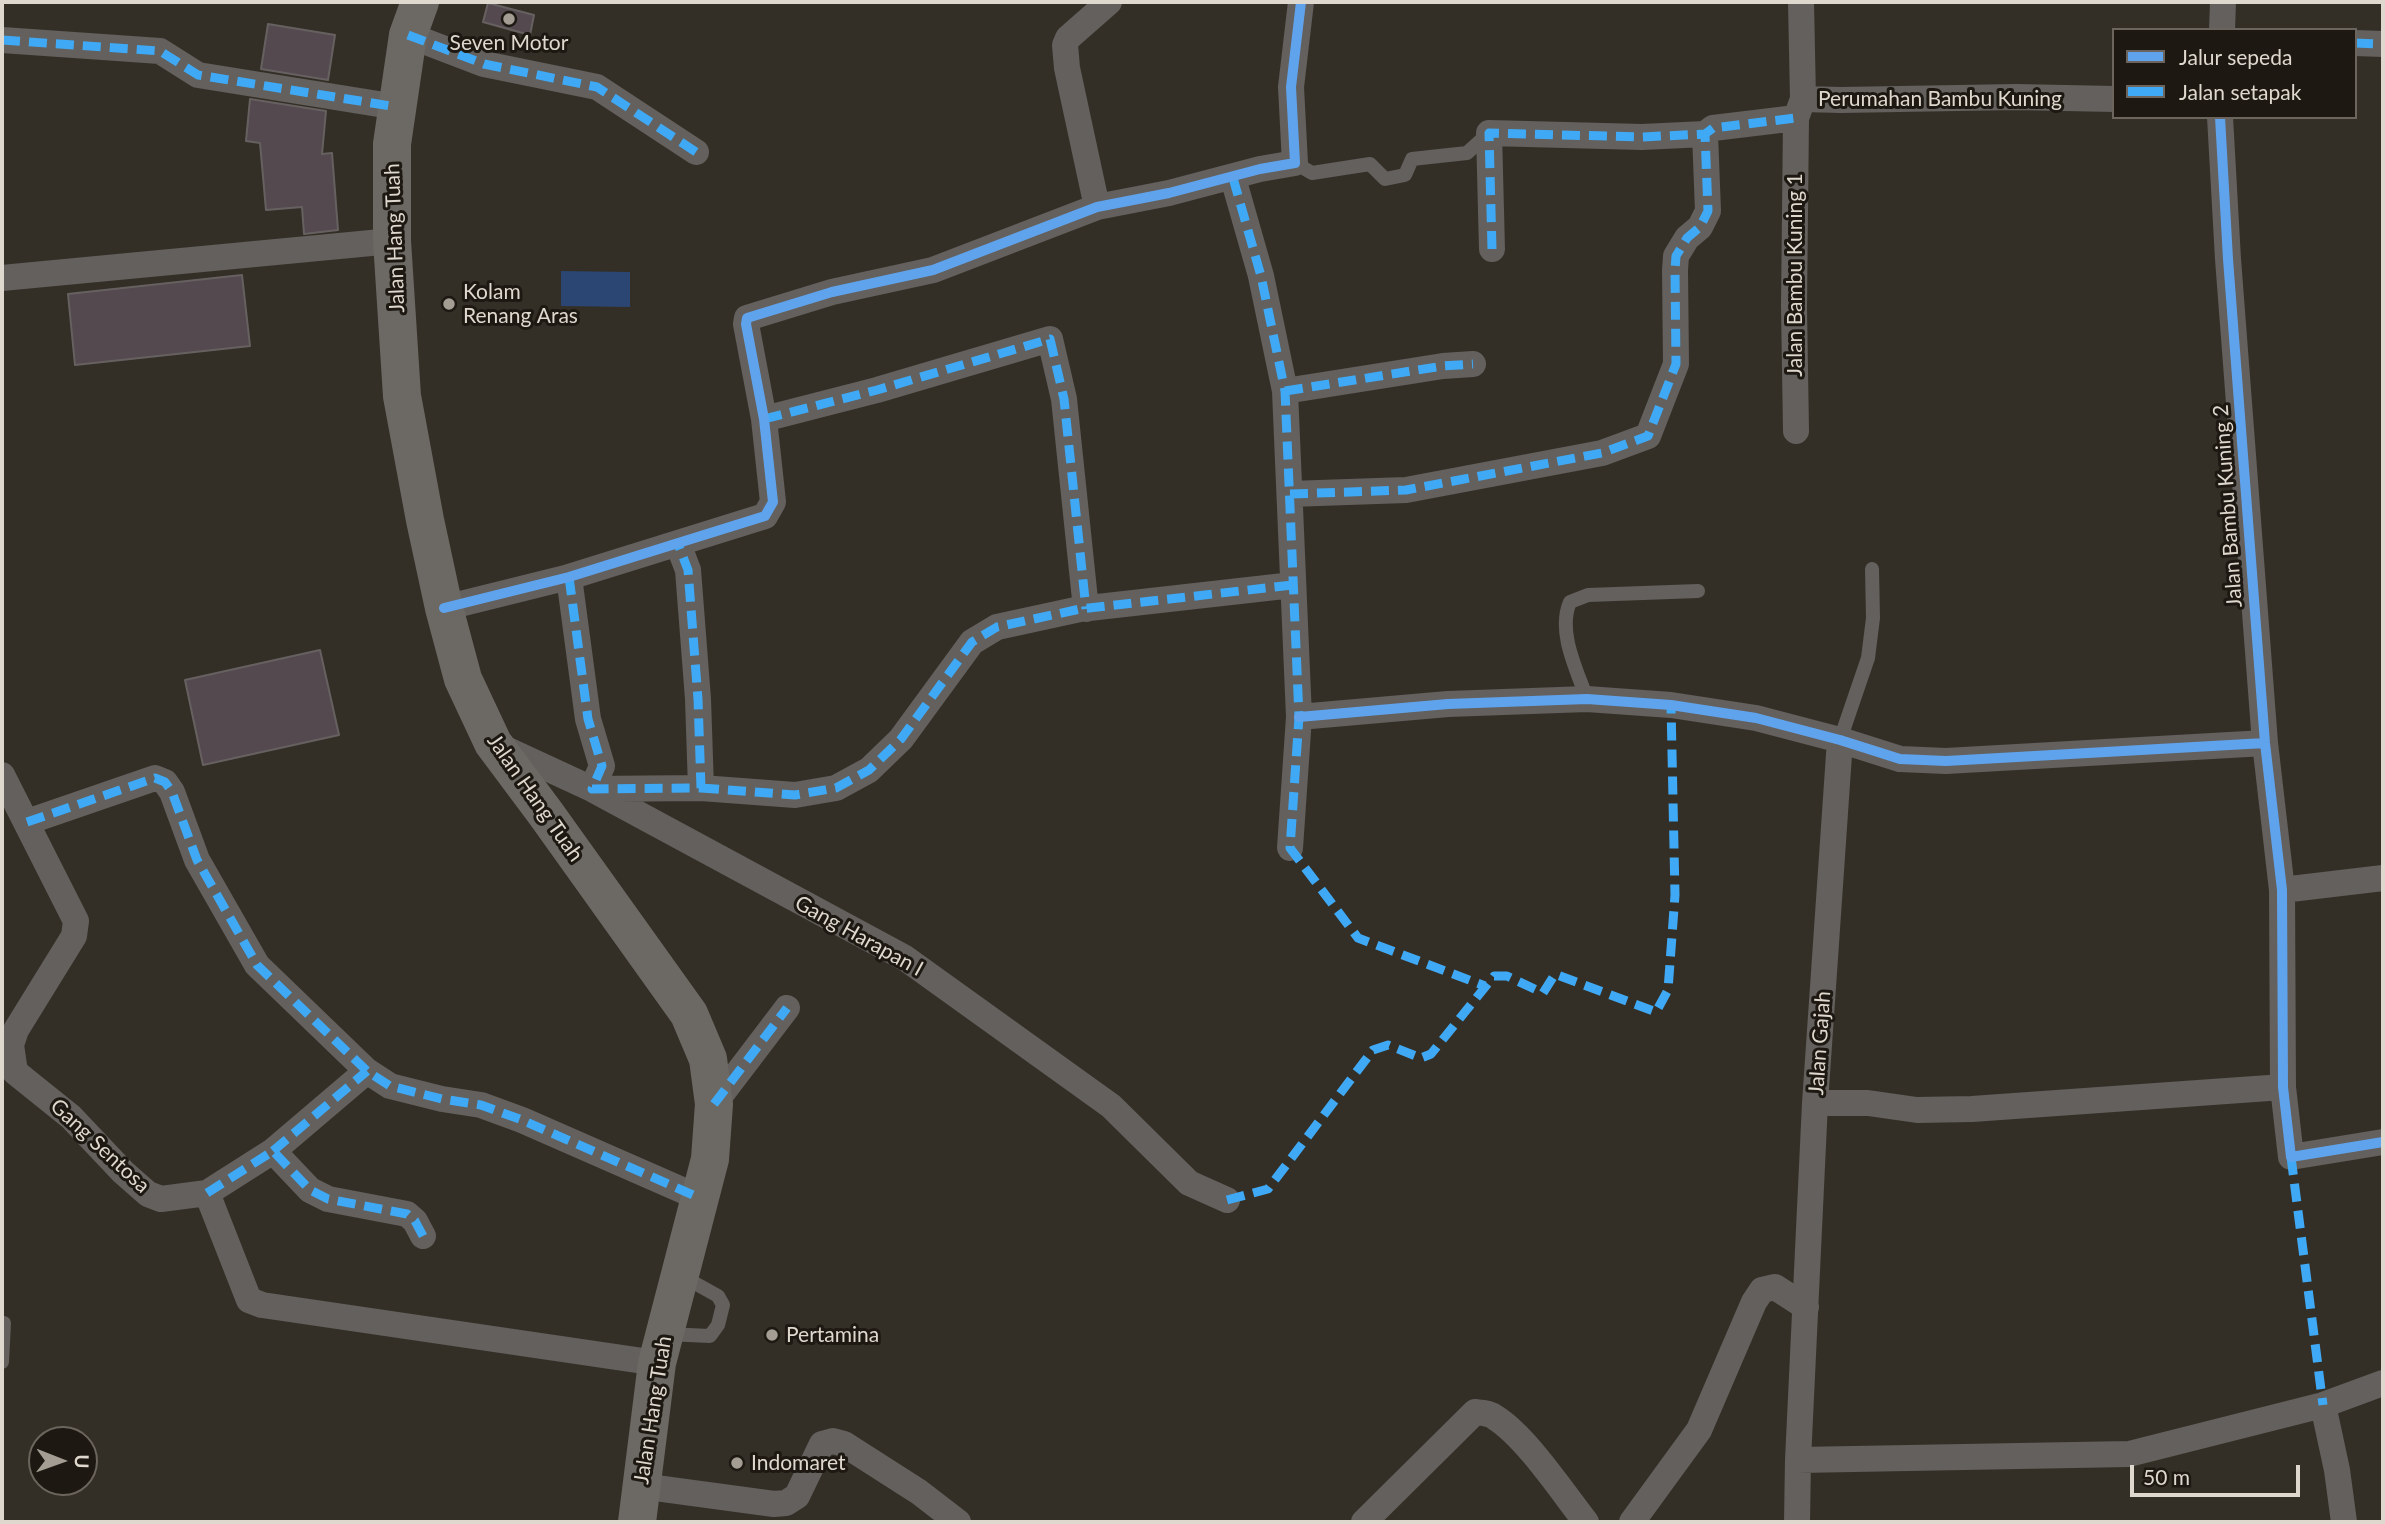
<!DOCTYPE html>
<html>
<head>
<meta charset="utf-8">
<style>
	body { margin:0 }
	#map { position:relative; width:2385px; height:1524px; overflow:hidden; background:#342f26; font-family:Lato,sans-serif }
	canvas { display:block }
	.frame { position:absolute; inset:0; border:4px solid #dfd8ce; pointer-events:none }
	.legend { position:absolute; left:2112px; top:28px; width:245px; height:91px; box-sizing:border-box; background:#1d1912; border:2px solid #6b655d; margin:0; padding:9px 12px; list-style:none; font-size:21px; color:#dfd8ce }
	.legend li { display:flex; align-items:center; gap:14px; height:35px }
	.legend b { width:35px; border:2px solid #6b655d }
	.north { position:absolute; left:28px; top:1426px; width:70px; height:70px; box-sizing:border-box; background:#1d1912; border:2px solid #6b655d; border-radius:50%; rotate:91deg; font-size:19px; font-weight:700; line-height:28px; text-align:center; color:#dfd8ce }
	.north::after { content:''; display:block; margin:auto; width:24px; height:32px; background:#a39d93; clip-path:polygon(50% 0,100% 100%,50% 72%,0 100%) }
	.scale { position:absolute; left:2130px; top:1465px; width:170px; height:32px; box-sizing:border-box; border:4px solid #dfd8ce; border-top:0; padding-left:9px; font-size:21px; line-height:24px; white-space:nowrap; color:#dfd8ce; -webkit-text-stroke:5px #1d1912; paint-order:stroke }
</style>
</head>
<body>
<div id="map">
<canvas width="2385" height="1524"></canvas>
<div class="frame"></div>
<ul class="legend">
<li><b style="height:9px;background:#60a3ed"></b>Jalur sepeda</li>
<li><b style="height:9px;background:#3fa9f5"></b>Jalan setapak</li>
</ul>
<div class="north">U</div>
<div class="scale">50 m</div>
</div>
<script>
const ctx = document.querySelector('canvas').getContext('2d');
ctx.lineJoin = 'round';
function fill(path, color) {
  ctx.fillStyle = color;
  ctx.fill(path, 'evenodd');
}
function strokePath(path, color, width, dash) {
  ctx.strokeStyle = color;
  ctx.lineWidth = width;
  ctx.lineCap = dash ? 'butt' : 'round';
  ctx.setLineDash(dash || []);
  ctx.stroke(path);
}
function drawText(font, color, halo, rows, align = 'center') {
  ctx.font = font + ' Lato,sans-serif';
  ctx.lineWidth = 6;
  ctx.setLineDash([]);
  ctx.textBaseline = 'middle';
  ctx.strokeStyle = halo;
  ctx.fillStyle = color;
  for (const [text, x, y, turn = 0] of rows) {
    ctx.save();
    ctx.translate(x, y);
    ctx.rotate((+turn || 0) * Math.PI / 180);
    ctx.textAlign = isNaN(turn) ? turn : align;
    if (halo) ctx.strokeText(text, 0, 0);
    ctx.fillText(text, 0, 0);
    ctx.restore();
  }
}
const water = new Path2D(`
	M561,271l69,1v35l-69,-1z`);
const building = new Path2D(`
	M488,3l46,12 -4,20 -47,-13z
	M268,24l67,11 -7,45 -67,-11z
	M250,99l76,12 -4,43 10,-1 6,77 -34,4 -2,-27 -36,3 -6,-67 -14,-2z
	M242,275l8,71 -175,19 -7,-71z
	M320,650l19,85 -136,30 -18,-85z`);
const service = new Path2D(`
	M1295,163l17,10 58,-9 15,15 20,-4 7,-16 55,-6 22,-20
	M1587,699c-10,-29 -30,-67 -17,-97l18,-7 110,-4
	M1840,740l28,-82 5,-40 -1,-49
	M666,1334l44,2 8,-11 5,-20 -5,-9 -36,-20
	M2,1362l2,-39`);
const minor = new Path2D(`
	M2222,30l1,-28
	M408,35l76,29 113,23 99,65
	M2,40l158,11 38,24 199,32
	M2355,43l28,1
	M1803,99l38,1 175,-3 98,2
	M2220,117l8,142 37,484 17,147 1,197 8,70 92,-15
	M1233,178l28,98 24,115 14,326 -9,131
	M1097,207l-30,-139 -2,-23 3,-7 41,-36
	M1492,249l-3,-116 153,4 63,-3 8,-6 83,-10
	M2,278l390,-37
	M1285,391l158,-25 30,-2
	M764,419l113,-29 173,-51 14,60 22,210
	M1796,431l-2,-124 2,-189 7,-19 -2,-97
	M1290,494l116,-4 196,-37 46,-17 28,-72 -1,-94 1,-14 11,-18 13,-11 8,-16 -3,-77
	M569,577l19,142 14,47 -10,23 109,-1 -3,-89 -10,-129 -10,-26
	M444,608l125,-31 196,-61 8,-14 -9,-83 -18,-95 1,-6 85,-26 101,-22 164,-63 72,-14 91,-24 35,-6 -4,-76 10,-85
	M1299,717l149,-13 139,-5 84,6 85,13 84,22 60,19 46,2 319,-18
	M497,745l95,44 313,169 206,148 78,77 38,17
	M2,775l74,146 -2,15 -58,94 -5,15 4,27 56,45 52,55 25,22 13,5 46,-6 66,-42 37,39 18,9 79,15 8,7 8,15
	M701,788l94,7 41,-7 33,-18 32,-31 71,-97 25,-15 83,-18 213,-24
	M27,822l128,-44 10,4 7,10 25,68 60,105 110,106 23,15 52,13 39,6 41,15 178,78
	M2282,890l101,-12
	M1815,1103h53l49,7 55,-1 311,-22
	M714,1104l73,-96
	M273,1151l94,-80
	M207,1193l42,107 13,5 395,58
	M2323,1405l14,65 7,52
	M1798,1460l331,-6 194,-49 60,-22
	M641,1486l133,18 12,-1 11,-7 25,-52 11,-3 11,3 75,48 39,30
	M1364,1522l111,-110c8,1 15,1 21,6 31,20 67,75 90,104
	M1632,1522l67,-92 55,-128 8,-12 13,-3 31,20
	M1797,1522l1,-62 17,-357 25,-363`);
const primary = new Path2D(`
	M420,2l-12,33 -16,109v97l10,155 23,124 19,88 19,71 30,64 53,71 143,200 19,45 6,45 -4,55 -53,204 -20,159`);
const quiet = new Path2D(`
	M408,35l76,29 113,23 99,65
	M2,40l158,11 38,24 199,32
	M2355,43l28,1
	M1233,178l28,98 24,115 14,326 -9,131 68,90 127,48
	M1492,249l-3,-116 153,4 63,-3 8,-6 83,-10
	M1285,391l158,-25 30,-2
	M764,419l113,-29 173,-51 14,60 22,210
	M1290,494l116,-4 196,-37 46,-17 28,-72 -1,-94 1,-14 11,-18 13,-11 8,-16 -3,-77
	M569,577l19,142 14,47 -10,23 109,-1 -3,-89 -10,-129 -10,-26
	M701,788l94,7 41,-7 33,-18 32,-31 71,-97 25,-15 83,-18 213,-24
	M27,822l128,-44 10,4 7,10 25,68 60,105 110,106 23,15 52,13 39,6 41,15 178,78
	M714,1104l73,-96
	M273,1151l94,-80
	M2291,1157l32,248
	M207,1193l66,-42 37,39 18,9 79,15 8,7 8,15
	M1227,1200l41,-11 105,-139 15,-5 33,13 10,-4 63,-78h13l36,17 12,-19 101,38 12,-22 7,-95 -4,-190`);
const cycleway = new Path2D(`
	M2220,117l8,142 37,484 17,147 1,197 8,70 92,-15
	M444,608l125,-31 196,-61 8,-14 -9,-83 -18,-95 1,-6 85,-26 101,-22 164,-63 72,-14 91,-24 35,-6 -4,-76 10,-85
	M1299,717l149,-13 139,-5 84,6 85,13 84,22 60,19 46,2 319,-18`);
const markers = [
	[509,19,7,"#a39d93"],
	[449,304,7,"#a39d93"],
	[772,1335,7,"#a39d93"],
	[737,1463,7,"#a39d93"]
];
const poiNames = [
	["Seven Motor",509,43,"center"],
	["Kolam",463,292],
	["Renang Aras",463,316],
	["Pertamina",786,1335],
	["Indomaret",751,1463]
];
const streetNames = [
	["Perumahan Bambu Kuning",1940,99],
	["Jalan Hang Tuah",395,238,-92],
	["Jalan Bambu Kuning 1",1795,275,-90],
	["Jalan Bambu Kuning 2",2228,506,-94],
	["Jalan Hang Tuah",535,798,55],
	["Gang Harapan I",859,936,29],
	["Jalan Gajah",1820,1043,-86],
	["Gang Sentosa",100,1146,43],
	["Jalan Hang Tuah",653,1410,-81]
];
fill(water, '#2b4672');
fill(building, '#53494f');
strokePath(building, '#666160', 2);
strokePath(service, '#63605d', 14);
strokePath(minor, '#63605d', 26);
strokePath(primary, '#6c6964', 38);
strokePath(quiet, '#3fa9f5', 9, [18, 9]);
strokePath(cycleway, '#60a3ed', 10);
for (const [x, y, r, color] of markers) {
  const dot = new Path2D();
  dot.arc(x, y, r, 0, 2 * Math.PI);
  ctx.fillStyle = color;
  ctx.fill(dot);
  strokePath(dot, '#1d1912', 2.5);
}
drawText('21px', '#dfd8ce', '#1d1912', poiNames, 'left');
drawText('21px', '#dfd8ce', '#1d1912', streetNames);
</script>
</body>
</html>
